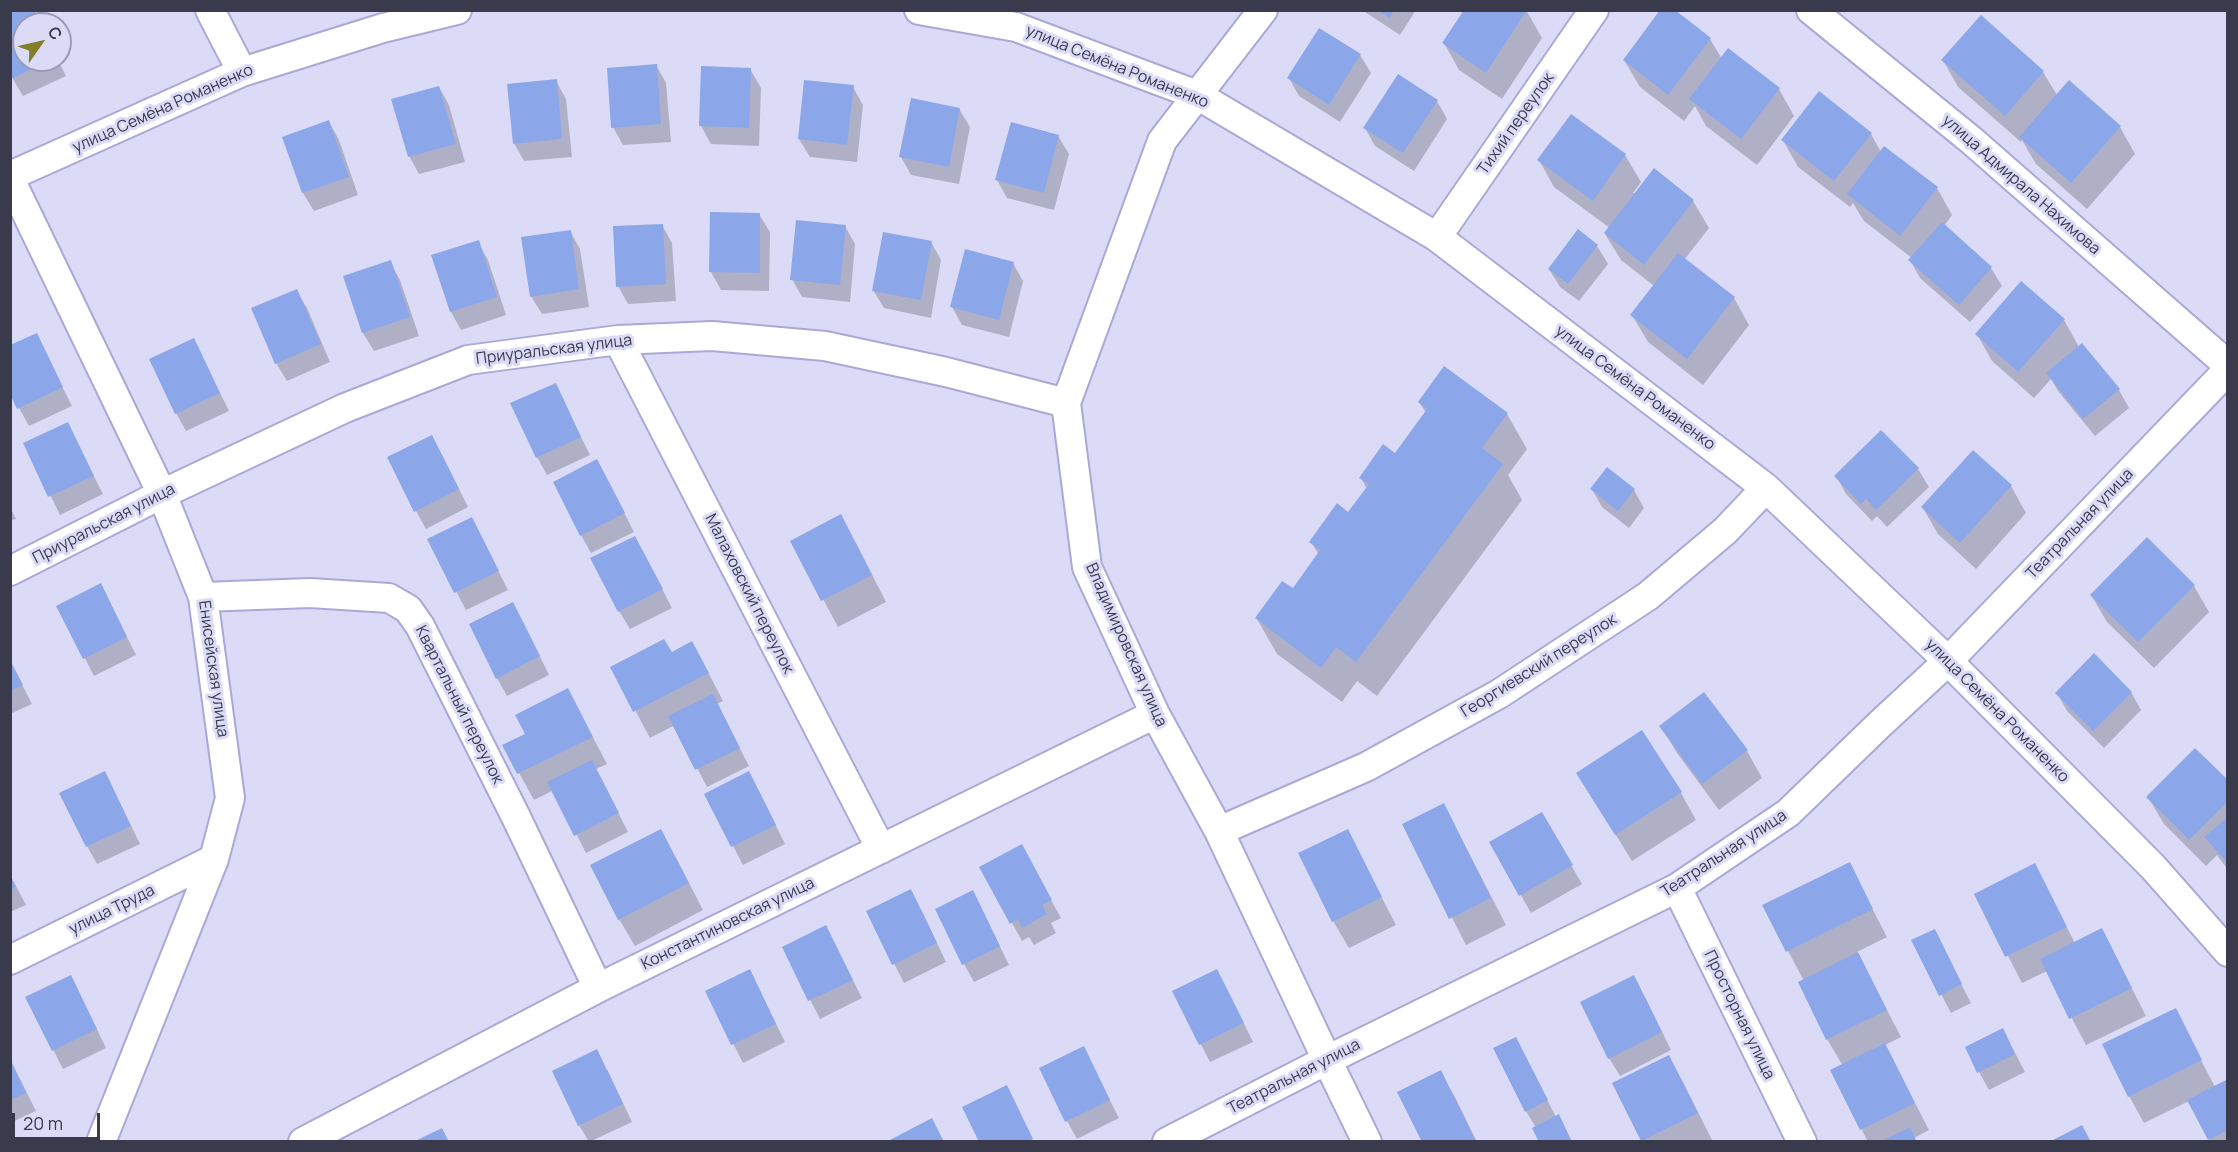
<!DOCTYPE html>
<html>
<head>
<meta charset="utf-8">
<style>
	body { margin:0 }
	#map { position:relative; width:2238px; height:1152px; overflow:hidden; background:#dbdbf8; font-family:Manrope,sans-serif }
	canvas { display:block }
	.frame { position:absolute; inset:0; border:12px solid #3a3a4d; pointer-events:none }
	.north { position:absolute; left:12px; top:12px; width:60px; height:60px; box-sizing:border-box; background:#dbdbf8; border:2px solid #9b9bb4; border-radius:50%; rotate:56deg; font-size:16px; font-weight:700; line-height:24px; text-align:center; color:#3a3a4d }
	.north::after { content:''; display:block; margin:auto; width:21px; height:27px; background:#837f26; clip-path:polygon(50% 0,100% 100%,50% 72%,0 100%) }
	.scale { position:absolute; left:12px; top:1113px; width:88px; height:27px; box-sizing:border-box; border:3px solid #3a3a4d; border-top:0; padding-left:8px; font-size:18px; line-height:21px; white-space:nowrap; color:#3a3a4d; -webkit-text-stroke:4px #dbdbf8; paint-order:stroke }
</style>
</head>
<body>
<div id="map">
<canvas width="2238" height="1152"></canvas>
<div class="frame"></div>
<div class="north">С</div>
<div class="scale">20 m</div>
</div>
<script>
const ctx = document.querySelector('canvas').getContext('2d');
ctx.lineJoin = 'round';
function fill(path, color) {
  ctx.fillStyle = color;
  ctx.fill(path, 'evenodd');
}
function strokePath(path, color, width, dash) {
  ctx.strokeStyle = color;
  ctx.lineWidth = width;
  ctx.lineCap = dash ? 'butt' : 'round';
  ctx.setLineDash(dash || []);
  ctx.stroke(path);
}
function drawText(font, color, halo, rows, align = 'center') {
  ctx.font = font + ' Manrope,sans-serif';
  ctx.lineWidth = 6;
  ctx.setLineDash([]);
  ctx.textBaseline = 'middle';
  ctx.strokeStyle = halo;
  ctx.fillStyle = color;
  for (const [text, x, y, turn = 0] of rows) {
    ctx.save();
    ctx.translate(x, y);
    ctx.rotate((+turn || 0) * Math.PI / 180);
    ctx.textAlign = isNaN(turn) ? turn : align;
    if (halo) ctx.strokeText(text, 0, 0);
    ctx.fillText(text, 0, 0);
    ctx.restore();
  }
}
const shadow = new Path2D(`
	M1362,10h54l-16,25z
	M1526,10l16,28 -40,61 -43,-29 -15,-27z
	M1673,10l37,29 12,20 57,30 15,27 -37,49 -51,-39 -11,-20 -11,15 -44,-34 -16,-27z
	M10,14l31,10h-17v36h34l8,16 -43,20 -13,-22z
	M1319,30l41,25 11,18 -31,49 -41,-26 -10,-18z
	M1943,60l100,12 14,23 63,32 15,27 -48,55 -51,-45 -14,-24 -1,2 -63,-55z
	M656,65l10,18 5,59 -48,3 -10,-18z
	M750,69l11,19 -2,58 -48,-2 -10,-18z
	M556,81l10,18 6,58 -48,4 -10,-18z
	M439,87l10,18 16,57 -46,12 -10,-18z
	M853,87l10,18 -6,57 -47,-5 -11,-18z
	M1437,101l10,18 -33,52 -39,-25 -10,-18z
	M959,109l11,18 -11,57 -48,-9 -10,-18z
	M1571,116l54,39 16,27 -8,11 60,8 16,27 -25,32 50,38 15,27 -46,60 -55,-43 -16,-27 22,-29 -33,-26 -16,-26 5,-6 -56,-41 -15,-27z
	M329,122l10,18 19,55 -44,16 -11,-18 -19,-55z
	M1871,134l10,18 56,36 15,27 -8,11 47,42 11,18 -32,36 -50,-44 -10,-18 2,-2 -48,-37 -11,-18 -3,4 -52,-40 -15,-27z
	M1058,136l11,18 -15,56 -47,-12 -10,-18z
	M712,214h47l11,18 -1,59 -48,-1 -10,-18z
	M662,225l10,18 4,58 -48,3 -10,-18z
	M845,226l10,18 -5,58 -48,-5 -10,-18z
	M570,231l10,18 9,58 -47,7 -11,-18z
	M478,242l10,18 18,55 -45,15 -10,-18z
	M931,242l10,18 -10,58 -47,-10 -11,-18z
	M1597,246l11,18 -29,37 -19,-14 -11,-18z
	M390,262l10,18 19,56 -45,15 -11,-18 -18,-56z
	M1013,263l10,18 -14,56 -47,-12 -10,-18z
	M296,290l11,18 23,54 -43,19 -11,-18z
	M2064,320l15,27 3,-2 37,45 10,18 -34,28 -37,-45 -7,-12 -17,19 -42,-37 -15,-27z
	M36,335l36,71 -43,20 -10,-18z
	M194,340l35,71 -43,20 -10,-18z
	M555,385l35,70 -43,20 -10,-18z
	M1419,402l88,12 20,35 -19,26 14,25 -145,196 -20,-15 -15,21 -65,-48 -20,-35 36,-29 26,-35 -8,-13 38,-28 18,-25 -6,-11 34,-23 31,-42z
	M67,424l36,70 -43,21 -35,-72z
	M1881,432l37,37 11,18 -42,40 -10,-11 -5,5 -26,-27 -10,-18z
	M442,455l26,52 -42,22 -10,-18z
	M607,479l27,53 -43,21 -10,-18z
	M2011,486l15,27 -50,56 -38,-35 -15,-26z
	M1592,489l42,1 10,18 -15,20 -27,-21z
	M10,507l6,12 -6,2z
	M481,537l27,53 -42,20 -37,-70z
	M792,541l64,2 30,59 -48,25z
	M645,556l27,52 -42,21 -11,-18z
	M2194,586l15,26 -55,56 -47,-46 -16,-27z
	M110,603l26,52 -42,21 -36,-70z
	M523,622l26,53 -42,21 -10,-18z
	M671,654l36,16 16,31 -6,3 32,62 -42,21 -32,-62 -25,13 -38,-71z
	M10,661l22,43 -22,10z
	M568,690l39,74 -11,5 32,63 -42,21 -32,-63 -20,10 -30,-54 23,-11z
	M2131,692l10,18 -37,38 -37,-37 -10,-18z
	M1704,694l43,57 15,27 -43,32 -42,-57 -16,-27z
	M1578,774l103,19 15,27 -64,41z
	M2228,782v88l-11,-15 -11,11 -42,-42 -16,-27z
	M114,791l26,53 -43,20 -10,-18z
	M759,791l26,53 -42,21 -37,-71z
	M1444,805l62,120 -40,20 -62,-121z
	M1542,814l40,70 -51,29 -40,-70z
	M1347,831l49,94 -47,23 -16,-27z
	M676,858l27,52 -68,36 -16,-27z
	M1031,864l30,54 -10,5 5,10 -22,12 -5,-8 -7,4 -41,-74z
	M1849,864l38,73 -30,15 44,85 -16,8 44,85 -15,8 3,4h-49l-36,-71 11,-5 -16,-27 -23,-58 -40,-75z
	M2034,865l41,78 27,-13 44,86 -60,29 -39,-74 -25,12 -46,-89z
	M10,875l16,30 -16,7z
	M921,909l25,53 -42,21 -36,-71z
	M982,910l27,55 -35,17 -10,-18z
	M826,927l36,71 -42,21 -36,-71z
	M1934,931l37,72 -20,10 -38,-72z
	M759,989l26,53 -42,21 -36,-71z
	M1227,989l26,53 -43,20 -36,-70z
	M80,995l26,53 -43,21 -36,-71z
	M1644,995l27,55 -51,26 -11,-18z
	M2175,1010l40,77 13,-6v61h-17l-22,-41 -45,22 -15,-27z
	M2003,1030l22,42 -36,18 -10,-18z
	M1516,1039l40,78 2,-1 14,26h-32l-4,-14 -10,-17z
	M1083,1048l36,70 -42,21 -10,-18z
	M1669,1057l15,27 28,56 -69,2 -29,-58z
	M10,1059l26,52 -26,12z
	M607,1069l25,53 -43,20 -10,-17z
	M1440,1072l16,27 21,43h-53z`);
const building = new Path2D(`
	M15,10h19l7,14h-17v36h27l-40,19 -1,-66z
	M1378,10h16l-4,8z
	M1464,10h63l-41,63 -44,-30z
	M1660,10h15l36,28 -43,57 -45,-35z
	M1981,15l63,56 -39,45 -64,-56z
	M1319,28l42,26 -32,51 -42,-27z
	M1728,48l52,40 -39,51 -52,-40z
	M657,64l4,60 -50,4 -4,-60z
	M701,66l50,2 -2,60 -50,-2z
	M1398,74l40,26 -35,53 -40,-25z
	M557,79l5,60 -49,5 -6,-60z
	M804,80l50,5 -7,60 -49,-6z
	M2069,80l52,46 -50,57 -52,-46z
	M439,86l17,58 -48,13 -17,-58z
	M1819,91l53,42 -38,48 -53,-41z
	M911,98l49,10 -11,59 -50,-10z
	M1571,114l55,40 -33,47 -56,-41z
	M329,120l20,57 -47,16 -20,-56z
	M1011,122l48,13 -15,58 -49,-13z
	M1884,146l54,41 -38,49 -53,-42z
	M1654,168l40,32 -50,65 -40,-32z
	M710,212l50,1v60l-51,-1z
	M796,220l50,5 -6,60 -50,-5z
	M1942,222l50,45 -33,38 -51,-45z
	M663,224l3,60 -50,3 -3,-61z
	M1578,229l20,16 -30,39 -20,-15z
	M571,230l8,59 -49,8 -9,-60z
	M883,232l49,9 -11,59 -49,-9z
	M479,240l18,57 -47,15 -19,-57z
	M965,249l49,13 -15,58 -49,-13z
	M1678,253l57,44 -48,62 -57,-44z
	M391,260l19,57 -48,16 -19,-57z
	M2021,281l44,38 -47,53 -43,-38z
	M297,289l24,55 -46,20 -24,-56z
	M37,333l26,54 -46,22 -7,-15v-49z
	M194,338l26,55 -45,21 -26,-55z
	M2082,343l38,46 -37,30 -37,-46z
	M1444,366l64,47 -26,35 21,16 -147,198 -20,-15 -15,21 -66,-50 27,-37 11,7 27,-38 -11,-8 28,-39 11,9 21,-28 -10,-6 24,-34 12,9 32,-44 -9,-7z
	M556,383l25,54 -45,21 -26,-55z
	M68,422l26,54 -46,21 -25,-54z
	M1881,430l38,38 -43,42 -10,-11 -5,5 -27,-28z
	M432,435l27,54 -45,23 -27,-55z
	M1973,450l39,35 -52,58 -39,-36z
	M597,459l28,54 -45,23 -27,-54z
	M1607,467l28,22 -17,22 -28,-22z
	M841,514l31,61 -51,26 -31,-60z
	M472,517l27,54 -45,22 -27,-54z
	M635,536l28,53 -45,23 -28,-54z
	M2147,537l48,48 -57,57 -48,-47z
	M101,583l26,54 -44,22 -27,-53z
	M513,602l27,54 -44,23 -27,-55z
	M664,639l8,13 20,-11 17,32 -76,39 -23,-45z
	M2094,653l38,39 -39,39 -38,-38z
	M10,660l13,25 -13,6z
	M568,688l25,49 -76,37 -15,-29 23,-11 -10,-19z
	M1704,692l44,58 -46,34 -43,-58z
	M713,694l27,54 -45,22 -27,-54z
	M1642,730l40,62 -67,43 -39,-62z
	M2195,748l33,32v21l-39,39 -43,-43z
	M592,760l27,53 -45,23 -27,-54z
	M105,771l26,55 -45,21 -27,-54z
	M749,771l27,54 -45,22 -27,-53z
	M1444,803l47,95 -42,21 -47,-95z
	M1542,812l31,53 -54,31 -30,-54z
	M2228,817v46l-24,-26z
	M661,829l28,54 -71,37 -28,-55z
	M1348,829l34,68 -50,25 -34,-69z
	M1022,844l30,56 -10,5 5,9 -25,14 -4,-9 -8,5 -31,-57z
	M1850,862l23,47 -87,43 -24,-47z
	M2035,863l32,64 -62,30 -31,-63z
	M10,875l6,12 -6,3z
	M911,889l26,54 -45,22 -26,-54z
	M973,890l27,56 -38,19 -27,-56z
	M826,925l27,55 -45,21 -26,-54z
	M2102,928l30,60 -63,31 -29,-60z
	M1935,929l27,55 -23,12 -28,-56z
	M1858,952l29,58 -61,30 -28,-58z
	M750,969l26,55 -45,21 -26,-54z
	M1217,969l27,54 -45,22 -27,-54z
	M71,975l26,54 -45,22 -27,-54z
	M1634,975l28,57 -54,27 -28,-57z
	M2176,1008l26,52 -74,37 -26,-53z
	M2003,1028l12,26 -38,19 -12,-26z
	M1516,1037l32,63 -23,12 -32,-64z
	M1885,1043l30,60 -55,27 -30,-60z
	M1084,1046l26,54 -45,22 -26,-54z
	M597,1049l26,55 -45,22 -26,-55z
	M1669,1055l29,58 -57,28 -29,-58z
	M10,1059l16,34 -16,7z
	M1441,1070l35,72h-54l-25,-50z
	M2228,1079v51l-20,10 -21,-40z
	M1007,1085l26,54 -5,3h-49l-17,-35z
	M1559,1114l13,28h-33l-7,-14z
	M932,1118l12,24h-58z
	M2082,1125l9,17h-42z
	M1910,1127l7,15h-37z
	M442,1128l7,14h-36z`);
const street = new Path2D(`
	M210,10l32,62
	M919,10l97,17 181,68 240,142 329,251 182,173 205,206 75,85
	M1263,10l-101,131 -96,262 21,164 68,147 64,117 108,229 40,82
	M1811,10l160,130 257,225
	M10,176l232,-104 141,-44 74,-18
	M10,179l152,315 41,103 27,201 -16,61 -113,283
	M1437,237l157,-227
	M618,340l263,509
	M10,571l152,-77 183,-86 123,-48 150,-20 94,-4 113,10 121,26 120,31
	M203,597l107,-4 79,5 19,11 12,17 96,191 82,171
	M1219,831l147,-64 133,-73 149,-98 77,-65 41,-43
	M1677,888l125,254
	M10,960l204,-101
	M303,1142l295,-154 557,-274
	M1167,1142l160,-82 350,-172 111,-75 92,-89 68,-63 280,-291`);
const streetNames = [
	["улица Семёна Романенко",1117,67,22],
	["улица Семёна Романенко",163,109,-24],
	["Тихий переулок",1516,124,-55],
	["улица Адмирала Нахимова",2021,185,41],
	["Приуральская улица",554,350,-7],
	["улица Семёна Романенко",1635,388,37],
	["Приуральская улица",104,524,-27],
	["Театральная улица",2080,524,-46],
	["Малаховский переулок",749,594,63],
	["Владимировская улица",1126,645,66],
	["Георгиевский переулок",1539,666,-32],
	["Енисейская улица",213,669,82],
	["Квартальный переулок",459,705,63],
	["улица Семёна Романенко",1997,711,45],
	["Театральная улица",1724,854,-33],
	["улица Труда",112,910,-26],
	["Константиновская улица",728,924,-26],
	["Просторная улица",1739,1015,64],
	["Театральная улица",1294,1077,-27]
];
fill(shadow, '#0003');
fill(building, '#8ba7e9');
strokePath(street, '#aaa8d6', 32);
strokePath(street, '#fff', 28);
drawText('16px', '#3a3a4d', '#dbdbf8', streetNames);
</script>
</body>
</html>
